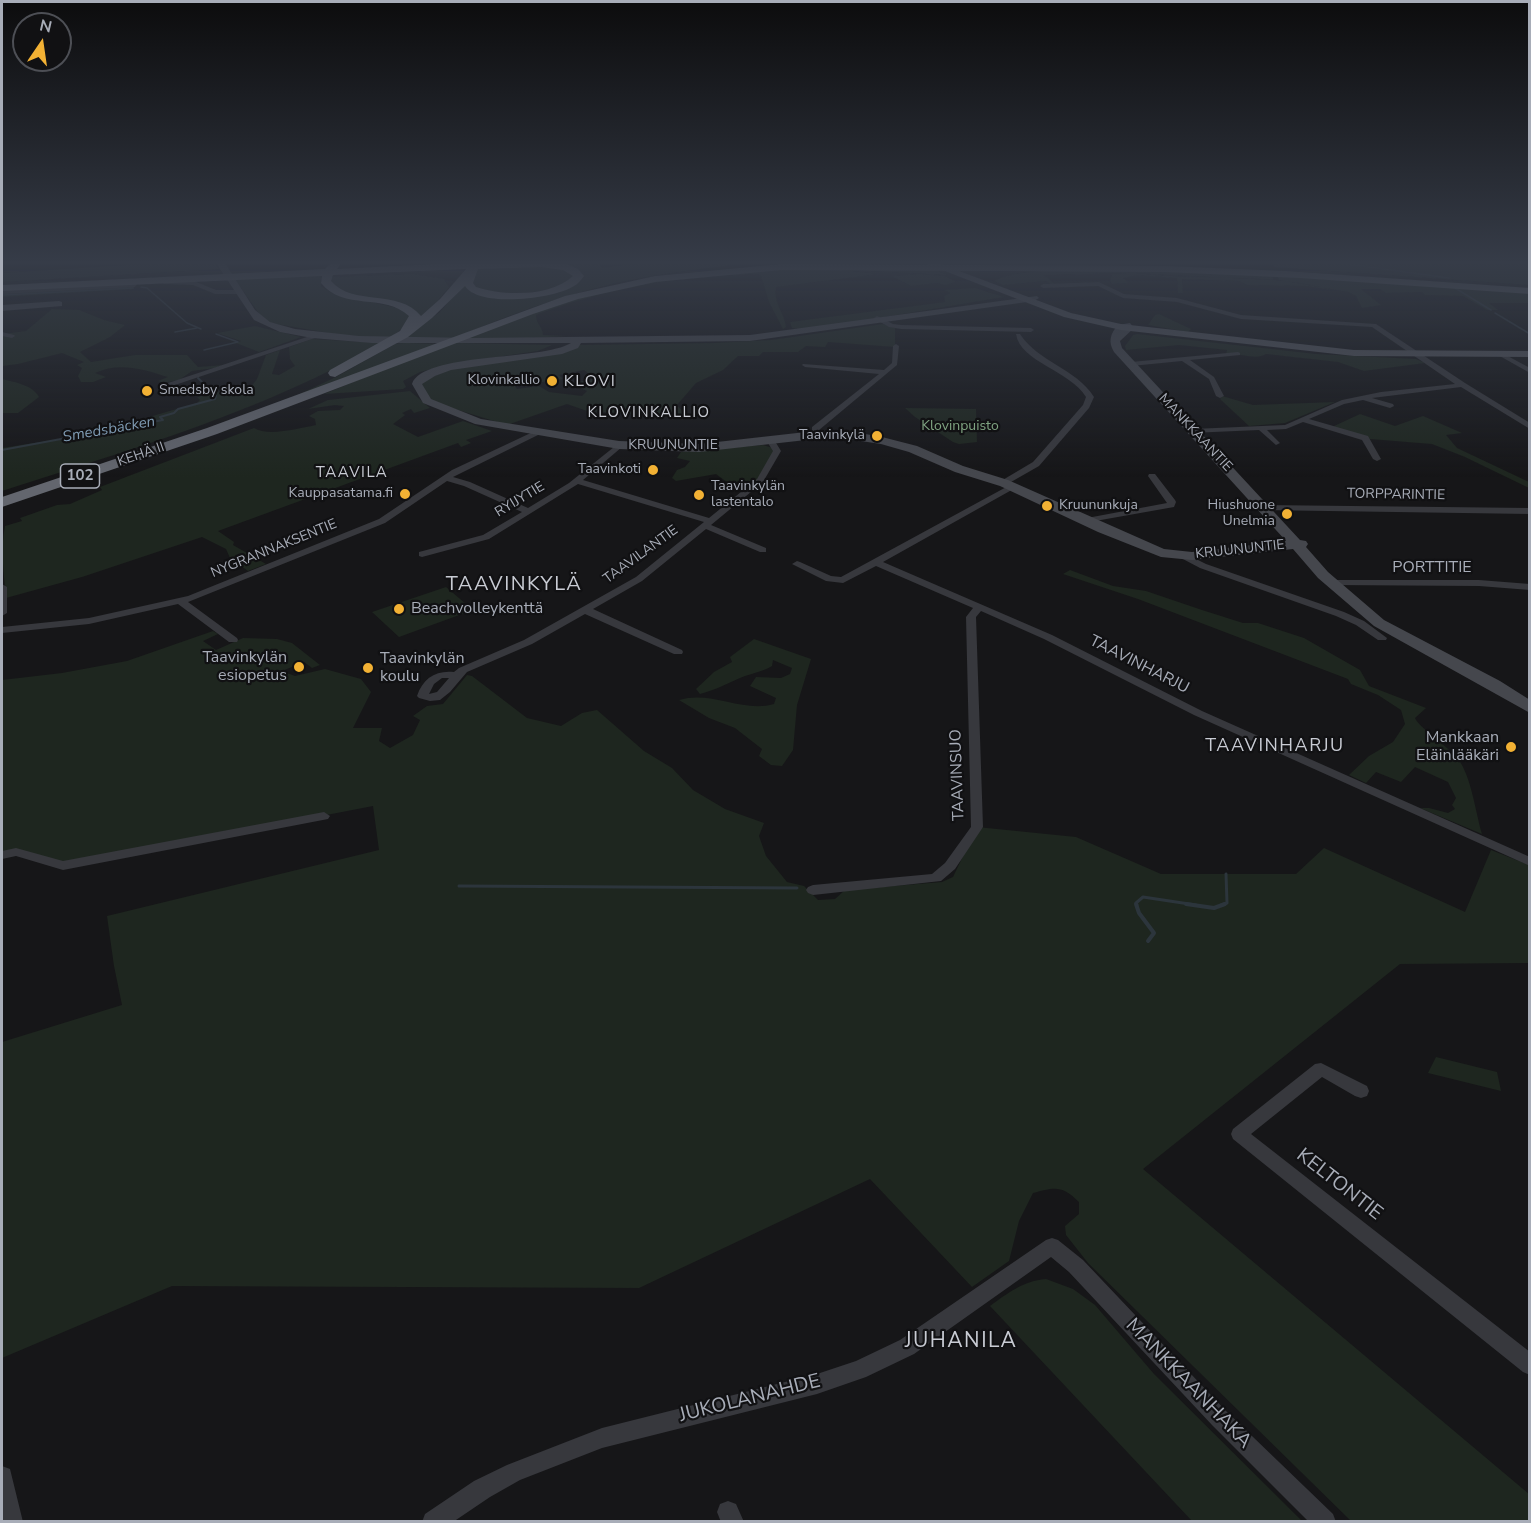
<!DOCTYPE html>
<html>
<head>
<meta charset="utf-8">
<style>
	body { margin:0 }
	#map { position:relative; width:1531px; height:1523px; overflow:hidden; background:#161618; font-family:"Nunito Sans",sans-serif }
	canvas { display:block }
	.frame { position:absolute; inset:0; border:3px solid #a8adb8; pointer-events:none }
	.north { position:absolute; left:12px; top:12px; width:60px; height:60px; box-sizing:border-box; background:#111113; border:2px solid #4d4f55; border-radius:50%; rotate:13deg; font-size:16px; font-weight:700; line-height:24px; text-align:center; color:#a8adb8 }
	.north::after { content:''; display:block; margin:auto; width:21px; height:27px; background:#f2b134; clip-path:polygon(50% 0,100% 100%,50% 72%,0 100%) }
</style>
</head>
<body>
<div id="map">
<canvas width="1531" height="1523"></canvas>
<div class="frame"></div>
<div class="north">N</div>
</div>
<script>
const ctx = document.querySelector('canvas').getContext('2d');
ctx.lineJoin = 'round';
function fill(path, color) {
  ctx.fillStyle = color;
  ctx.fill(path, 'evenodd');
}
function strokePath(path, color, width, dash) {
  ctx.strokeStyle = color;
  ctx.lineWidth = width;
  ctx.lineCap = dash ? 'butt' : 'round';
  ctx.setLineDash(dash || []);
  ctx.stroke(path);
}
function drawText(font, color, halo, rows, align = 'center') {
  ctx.font = font + ' "Nunito Sans",sans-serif';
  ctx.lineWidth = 4.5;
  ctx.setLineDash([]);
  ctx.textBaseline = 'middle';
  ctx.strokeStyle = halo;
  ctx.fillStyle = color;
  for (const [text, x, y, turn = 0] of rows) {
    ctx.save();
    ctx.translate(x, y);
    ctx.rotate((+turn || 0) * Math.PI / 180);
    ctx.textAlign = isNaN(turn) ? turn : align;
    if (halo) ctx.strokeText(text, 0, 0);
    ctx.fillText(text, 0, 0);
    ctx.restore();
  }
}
const green = new Path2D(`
	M162,263h52l5,6 -217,13v-9z
	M459,263h140l3,5 39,-5h105c-37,5 -74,9 -110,16 -59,11 -117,32 -172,55l7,2 101,-37 86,-20 120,-11 157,2 13,5 -117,-6 48,5 -103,13c-3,16 9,27 10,40l-3,2 -14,-27 -8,-26 -3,-2 -38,2 -1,-2c-63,7 -124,18 -183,41 0,9 7,12 7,20l25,1 -60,3 -104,-1 36,-26 24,-28c17,19 100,16 117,-6l-3,-6 -22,-7 -42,-1 -309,14z
	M1273,263h256v22l-255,-18z
	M547,266l23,5 5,7 -23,12 -37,4 -36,-3 -7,-8 2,-9 6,-7z
	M1119,270l154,6v3l-3,1 -137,-7c63,8 138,-1 199,17l-25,-4 -60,-1 -8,-4 -57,-2 1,14h-5l-1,-15 -40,-3 -14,3 5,5 -16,1 -2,-3 2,-7 18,-1 -86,2 11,9h-5l-3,-3 -44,4 -9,-4c25,-15 94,-9 125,-11z
	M413,274l31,5 5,8 -20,25 -14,10 1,-9 -71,-20 -13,-7 -2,-9z
	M920,274l25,2 11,6 -11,3 -8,-2 -26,3 -19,-10z
	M321,276v10l9,6 71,17 9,7 -4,10 -16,12 -50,-3 -69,-12 -11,-8 -26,-37z
	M1277,276l252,17v10h-40l9,7h-11l-24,-14 -38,-1 -3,-3 -36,1 -6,-4h-19l20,16 -19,3 -6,-12 -8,-4 -69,-12z
	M126,286h8v3l-132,8v-5z
	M975,288l29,9 -197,33 -15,-2 -2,-6 155,-20 -1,-6 6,-3 -6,-3z
	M52,309l27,1 25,10 21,5 -15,12 -30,15 11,10 44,-7h52l11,12 26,-2 35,-13 -23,-9 5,-2 -24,-8 38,-7 46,11 -86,31 -23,3 -13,9 -16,3 -5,-2 10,-4c-22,-7 -48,-16 -73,-4l11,4 -13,5h-12l-3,-6 4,-8 -5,-3 7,-3 -22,-9 -44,11 -16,2v-32l24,-3z
	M1159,314l32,15 -3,3 -40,-7 7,-10z
	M883,324l12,4v19l-67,-5 -3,5 -19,-1 -8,6h-35l-4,4h-21l-15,14 -27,13 -19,22 10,12 -100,-6 -20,-7 -60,21 -75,-23 -7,-9 -4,-11 30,-13 128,-24 135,-2 57,-3zM584,370l9,7 -2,3 -9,1 -4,3 2,4 7,3 -5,5 -33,-4 -10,-6 -22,3 -2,-3 48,-7 -4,-4z
	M1137,334l179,20 100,5 9,4 -61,8 -26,-9 -72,-8c-11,7 -27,-2 -40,0l1,-4 -48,-5 -53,5 -1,-4 8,-11z
	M312,339l69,4c-118,69 -250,106 -379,148v-43l89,-14 106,-31 3,-3 -3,-3 40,-10 13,1 7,-9 9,-24 14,-5 -8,24 7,1 16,-9 -5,-7 -1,-12z
	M365,342l189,1h-98l96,2 -14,6 -82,12 -36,9 -17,9 3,6 -3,2 -79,5 125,-51h-39l27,1 -178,69 77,-36 59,-33h11z
	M2,379c12,3 31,6 37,18l-21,16h-16z
	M410,391l20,17 -16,5 -3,-4 -9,4 3,2 -12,9 25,13 45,-16 29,10 -26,9 5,3 -10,4 -3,-4 -240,88 16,11 -1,3 33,19 -18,7 -18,-13 -4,-9 -24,-12 -120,40 -76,21c-2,-24 -6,-48 -1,-72l17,-5 -2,-3 37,-13 13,-1 32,-14 -2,-3 154,-59c14,9 46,0 62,-3l-1,-6 -6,-3 9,-5 22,-1 4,-4 -9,-1 -27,4 20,-9z
	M1222,396l31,9 82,-3 -50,21 -36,3 -29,-27z
	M905,408l71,1 1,33 -18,2 -6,-2 -38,-25z
	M1360,414l35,12 28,-10 39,17 -16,2 11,13 72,34v6l-64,-31 -33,-13 -62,-5 -38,-12z
	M763,445l10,3 1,3 -17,29 -10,9 -15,-3 -16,-12 -40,7 -4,-3 5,-8 8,-3 5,-6 -13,-3 4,-6z
	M1070,570l43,16 33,5 56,19 41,13h15l46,15 56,32 9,16 57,22 -11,10c3,9 34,29 43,41 13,16 18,55 24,75l-62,-26h9l19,5 7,-4 -3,-4 4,-7 -8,-16 -33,-15 -14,15 -25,-10 -10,11 -17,-8 20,-19 24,-14 12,-18 -4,-14 -23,-15 -27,-11 -3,-5 -210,-80 -75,-25z
	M446,587l27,23 -74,27 -27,-25z
	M213,631l5,3 -15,7 13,9 27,-12 34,1 15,4 28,22 -8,3 -8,-6 -22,9 13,5 30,-7 36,10 10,13 -18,36h29l-3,13 11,7 23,-13 7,-15 -7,-4 14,-10 16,-2 24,-29 5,1 55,42 34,8 21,-13 15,-3 47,41 28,17 21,22 32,19 39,14 -5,13 7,20 21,26 17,4 14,14 17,-1 10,-9 97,-8 11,-5 24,-50 99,10 85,37h135l28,-26 141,64 26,-62 38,15v98l-129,1 -257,205 386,325v27h-178l-263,-258 -22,-28 -1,-9 14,-12v-12c-17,-17 -24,-15 -46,-9l-14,28 -10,40 -37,26 -102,-108 -231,109 -467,-2 -170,72v-316l120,-37 -8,-39 -7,-50 272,-66 -6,-44 -310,60 -47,-14 -14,3v-175l60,-7 65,-12z
	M754,639l57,20 -14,46 -4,45 -11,16 -11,-1 -12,-9 3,-7 -27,-21 -26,-10 -30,-18c32,-10 63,13 95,4l2,-6 -26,-12 6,-9 25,1 9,-4 2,-6 -19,-8 -1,6c-8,5 -18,7 -27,10 -15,6 -29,14 -45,18l-4,-5 18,-17 18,-10 -2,-5z
	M1436,1057l61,15 4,19 -73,-18z
	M1046,1279l27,10 22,16 59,69 148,147h-110l-202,-215c18,-13 33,-25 56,-27z`);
const streamFar3 = new Path2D(`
	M1340,263l109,15
	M141,287l6,1 40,35 14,6
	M1455,288l36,22
	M2,295l131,-7
	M1495,313l35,21
	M175,332l22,-4
	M204,350l34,-8 -22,-8`);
const streamFar2 = new Path2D(`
	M2,450l161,-30 -3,-3 14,-4 4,-4 37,-10 1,-3 -18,-18`);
const streamFar1 = new Path2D(`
	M459,886l338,2
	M1137,905l-1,-2 7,-6 53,8
	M1221,905l6,-2 -1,-29`);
const stream = new Path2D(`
	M1136,904l3,9 15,20 -6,8
	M1186,904l28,4 11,-4`);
const street = new Path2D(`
	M165,281h29l22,9h24l3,2 -3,2h-25l-22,-9 -30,-1z
	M1099,282l25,12 53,4 64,17 135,9 89,59 65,40v6l-69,-42 -89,11 21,6 1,2 -4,2 -27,-8 -19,4 -35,15 59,17 13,23 -4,2 -4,-2 -11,-19 -59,-18 -17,7 -19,1 13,13 -4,2 -17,-15 -69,3 -1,-2 4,-2 92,-4 57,-25 39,-8 74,-8 -83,-57 -131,-8 -64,-17 -54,-4 -25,-12 -55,2 -3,-2 3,-2z
	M137,284l-2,3 -133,7v-4z
	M877,316l16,8 8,1 130,3 3,2 -3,2 -130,-3 -12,-2 -14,-8 -1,-1z
	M2,332l12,3 1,1 -3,2 -10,-2z
	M319,333l2,1v2l-149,50 -7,-2z
	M1016,334h4c19,29 56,34 74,63l-5,11 -50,58 -35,20 -3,-1v-4l32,-19 50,-57 3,-8c-15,-26 -66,-35 -70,-63z
	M896,344l3,2 -2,19 -78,65 -1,7h-6v-10l67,-53 -74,-7 -3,-2 1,-1 81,6 8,-7 1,-17z
	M1238,352l2,1v2l-50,5 24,17 10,19 -4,2 -4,-2 -7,-17 -27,-18 -51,5 -3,-2 3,-2z
	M1498,353h4l28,15v5l-32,-18z
	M535,431h3v4l-85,42 17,5 58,26 41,-25 50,-40h3v4l-39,33 126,38 48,-39 16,-28 -7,-11 4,-2h3l8,13 -18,31 -52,43 55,23v4h-6l-54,-23 -64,52 -49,28 89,41 1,2 -1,2h-8l-89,-40 -53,30 -65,28 -17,20 -10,8 -10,1 -11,-3 -2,-2c6,-18 19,-26 37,-24l5,-4 65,-28 112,-63 68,-55 -126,-38 -89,55 -67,18 -3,-1v-4l64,-17 39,-23 -58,-26 -17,-5 -62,42 -197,79 49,36 1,2 -1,2h-8l-51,-38 -89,20 -87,9v-6l87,-9 99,-22 191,-77 73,-49zM442,678h7l-12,14 -8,2 5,-10z
	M1149,474h6l20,26 1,2 -2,5 -90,16 -1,-2 4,-3 80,-15 -19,-27z
	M1010,485l7,2 -134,75 169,73 150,76 328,146v9l-336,-151 -150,-76 -63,-28 -5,6 7,210 -28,42 -14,12 -128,14 -5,-2 -2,-3 2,-3 5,-2 119,-11 13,-11 26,-36 -5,-210 7,-9 -97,-42 -33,17 -17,-2 -34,-17 5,-3 3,1 31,14 10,1z
	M1263,505l267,3v6l-270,-4 -1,-2z
	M1184,553l22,11 138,48 20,9 23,17 -1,2h-8l-22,-15 -20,-9 -136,-48 -19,-10v-4z
	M1335,580h144l51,4v6l-51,-4 -147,-1 -2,-2z
	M2,584l5,3v26l-5,3z
	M324,812l6,4 -2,3 -265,51 -47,-14 -14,3v-8l14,-3 47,13z
	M1321,1063l46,23 2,5 -2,5 -6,2 -6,-2 -33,-19 -71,57 279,218v23l-7,-3 -290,-233 -2,-5 2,-5 82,-65z
	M1052,1238l6,2 25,20 143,151 107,103 3,8h-27l-97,-97 -143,-153 -18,-15 -137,97 -48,23 -49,17 -215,54 -82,32 -30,17 -37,25h-31l3,-8 49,-33 33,-16 95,-37 215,-54 39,-13 44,-21 146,-100z
	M2,1466l8,3 13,53h-21z
	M728,1501l8,3 8,18h-23l-4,-10 3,-8z`);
const secondary = new Path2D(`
	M216,263h9l30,47 15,12 25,7 64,7 113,2 278,-3 287,-39 2,2 -5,3 -284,40 -169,2 -3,5 -16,6 -111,16 -16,6 -13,8 9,15 50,20 138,22 80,3 116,-13 39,1 28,5 35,9 46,20 45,14 156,69 28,3 94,-11 -172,-189c-6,-10 -4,-18 4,-27l12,-2 4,5 -14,13 2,7 178,192 6,1 2,3 -2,3 22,25 56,48 116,61 30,19v13l-156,-87 -56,-48 -25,-29 -101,11 -31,-3 -63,-25 -98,-46 -45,-14 -46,-20 -28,-8 -27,-4 -39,-1 -116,13 -80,-3 -144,-25 -52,-21 -11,-19c11,-32 130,-23 159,-41h-199l-60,-5 -32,-6 -26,-12z
	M59,301l3,1v4l-60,5v-6z`);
const primary = new Path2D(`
	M924,263h14l133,50 50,11 233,26 176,1v6l-176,-1 -233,-26 -57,-13z`);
const highway = new Path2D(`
	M331,263h10l-4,6 120,-6h107l14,6 6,7c-3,4 -6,8 -10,10 -20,13 -95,22 -109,0l-33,32 -24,19 -73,40 -5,-1 -2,-3 2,-3 70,-39 9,-15c-24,-23 -66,-5 -88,-33l1,-7 -320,15v-6l323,-16zM541,267l22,3 10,6c-22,21 -70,20 -97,11l-3,-4 5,-14zM466,269l-26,30 -19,17c-23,-28 -68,-9 -90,-35l2,-6z
	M782,264l382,2 122,5 244,17v6l-230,-16 -136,-6 -382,-2 -127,12 -77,17 -45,15 -316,120 -215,73v-10l205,-69 358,-132 90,-20z`);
const markers = [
	[552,381,6,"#f2b134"],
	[147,391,6,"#f2b134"],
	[877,436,6,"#f2b134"],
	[653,470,6,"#f2b134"],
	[405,494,6,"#f2b134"],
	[699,495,6,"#f2b134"],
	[1047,506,6,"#f2b134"],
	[1287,514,6,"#f2b134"],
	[399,609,6,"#f2b134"],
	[299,667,6,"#f2b134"],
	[368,668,6,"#f2b134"],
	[1511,747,6,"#f2b134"]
];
const farPoinames = [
	["Klovinkallio",540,381],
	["Smedsby skola",159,391,"left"],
	["Taavinkylä",865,436],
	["Taavinkoti",641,470],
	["Taavinkylän",711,487,"left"],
	["lastentalo",711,503,"left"],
	["Kauppasatama.fi",393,494],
	["Kruununkuja",1059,506,"left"],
	["Hiushuone",1275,506],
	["Unelmia",1275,522]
];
const farParknames = [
	["Klovinpuisto",960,427]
];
const farStreetnames = [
	["MANKKAANTIE",1195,433,47],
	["KRUUNUNTIE",673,446],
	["KEHÄ II",141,455,-19],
	["TORPPARINTIE",1396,495,1],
	["RYIJYTIE",520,500,-31],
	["NYGRANNAKSENTIE",274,549,-22],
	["KRUUNUNTIE",1240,550,-6],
	["TAAVILANTIE",641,555,-36]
];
const farNeighbourhoodnames = [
	["KLOVINKALLIO",649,413],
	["TAAVILA",352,473]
];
const farWaternames = [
	["Smedsbäcken",109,430,-10]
];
const shields = [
	[80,476,39]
];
const shieldNames = [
	["102",80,476]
];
const farQuarternames = [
	["KLOVI",590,382]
];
const streetNames = [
	["PORTTITIE",1432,568],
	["TAAVINHARJU",1139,665,27],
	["TAAVINSUO",958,775,-92]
];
const poiNames = [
	["Beachvolleykenttä",411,609],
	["Taavinkylän",287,658,"right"],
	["esiopetus",287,676,"right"],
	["Taavinkylän",380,659],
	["koulu",380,677],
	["Mankkaan",1499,738,"right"],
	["Eläinlääkäri",1499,756,"right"]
];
const neighbourhoodNames = [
	["TAAVINHARJU",1275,747]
];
const quarterNames = [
	["TAAVINKYLÄ",514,585]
];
const nearStreetnames = [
	["KELTONTIE",1339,1185,38],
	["MANKKAANHAKA",1188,1384,46],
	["JUKOLANAHDE",750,1399,-14]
];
const nearNeighbourhoodnames = [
	["JUHANILA",961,1342]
];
fill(green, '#1e261f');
strokePath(streamFar3, '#2c353c', 1.5);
strokePath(streamFar2, '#2c353c', 2);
strokePath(streamFar1, '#2c353c', 3);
strokePath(stream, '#2c353c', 4);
fill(street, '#37383d');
fill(secondary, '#45474d');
fill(primary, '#53555c');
fill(highway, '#63666e');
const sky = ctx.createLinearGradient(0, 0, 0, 477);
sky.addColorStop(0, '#0c0c0d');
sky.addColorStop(0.55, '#363c48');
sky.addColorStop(1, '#363c4800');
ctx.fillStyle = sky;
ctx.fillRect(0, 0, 1531, 477);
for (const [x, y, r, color] of markers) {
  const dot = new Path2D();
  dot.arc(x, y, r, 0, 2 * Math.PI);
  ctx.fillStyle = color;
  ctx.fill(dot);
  strokePath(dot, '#111113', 2);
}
drawText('14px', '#a8adb8', '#111113', farPoinames, 'right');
drawText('14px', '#7fa381', '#111113', farParknames);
drawText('14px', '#a8adb8', '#111113', farStreetnames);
ctx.letterSpacing = '1.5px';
drawText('15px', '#c9ccd4', '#111113', farNeighbourhoodnames);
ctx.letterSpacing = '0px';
drawText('italic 15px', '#7f9bb3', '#111113', farWaternames);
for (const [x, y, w] of shields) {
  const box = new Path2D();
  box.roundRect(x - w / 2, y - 12, w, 24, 4.5);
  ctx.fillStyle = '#111113';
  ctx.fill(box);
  strokePath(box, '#a8adb8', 1.5);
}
drawText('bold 15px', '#a8adb8', null, shieldNames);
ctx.letterSpacing = '1.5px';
drawText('16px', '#c9ccd4', '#111113', farQuarternames);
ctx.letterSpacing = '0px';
drawText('16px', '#a8adb8', '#111113', streetNames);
drawText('16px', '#a8adb8', '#111113', poiNames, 'left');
ctx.letterSpacing = '1.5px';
drawText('18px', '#c9ccd4', '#111113', neighbourhoodNames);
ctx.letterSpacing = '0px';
ctx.letterSpacing = '1.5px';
drawText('20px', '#c9ccd4', '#111113', quarterNames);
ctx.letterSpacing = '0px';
drawText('20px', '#a8adb8', '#111113', nearStreetnames);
ctx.letterSpacing = '1.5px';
drawText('21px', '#c9ccd4', '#111113', nearNeighbourhoodnames);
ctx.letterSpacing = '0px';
</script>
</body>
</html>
